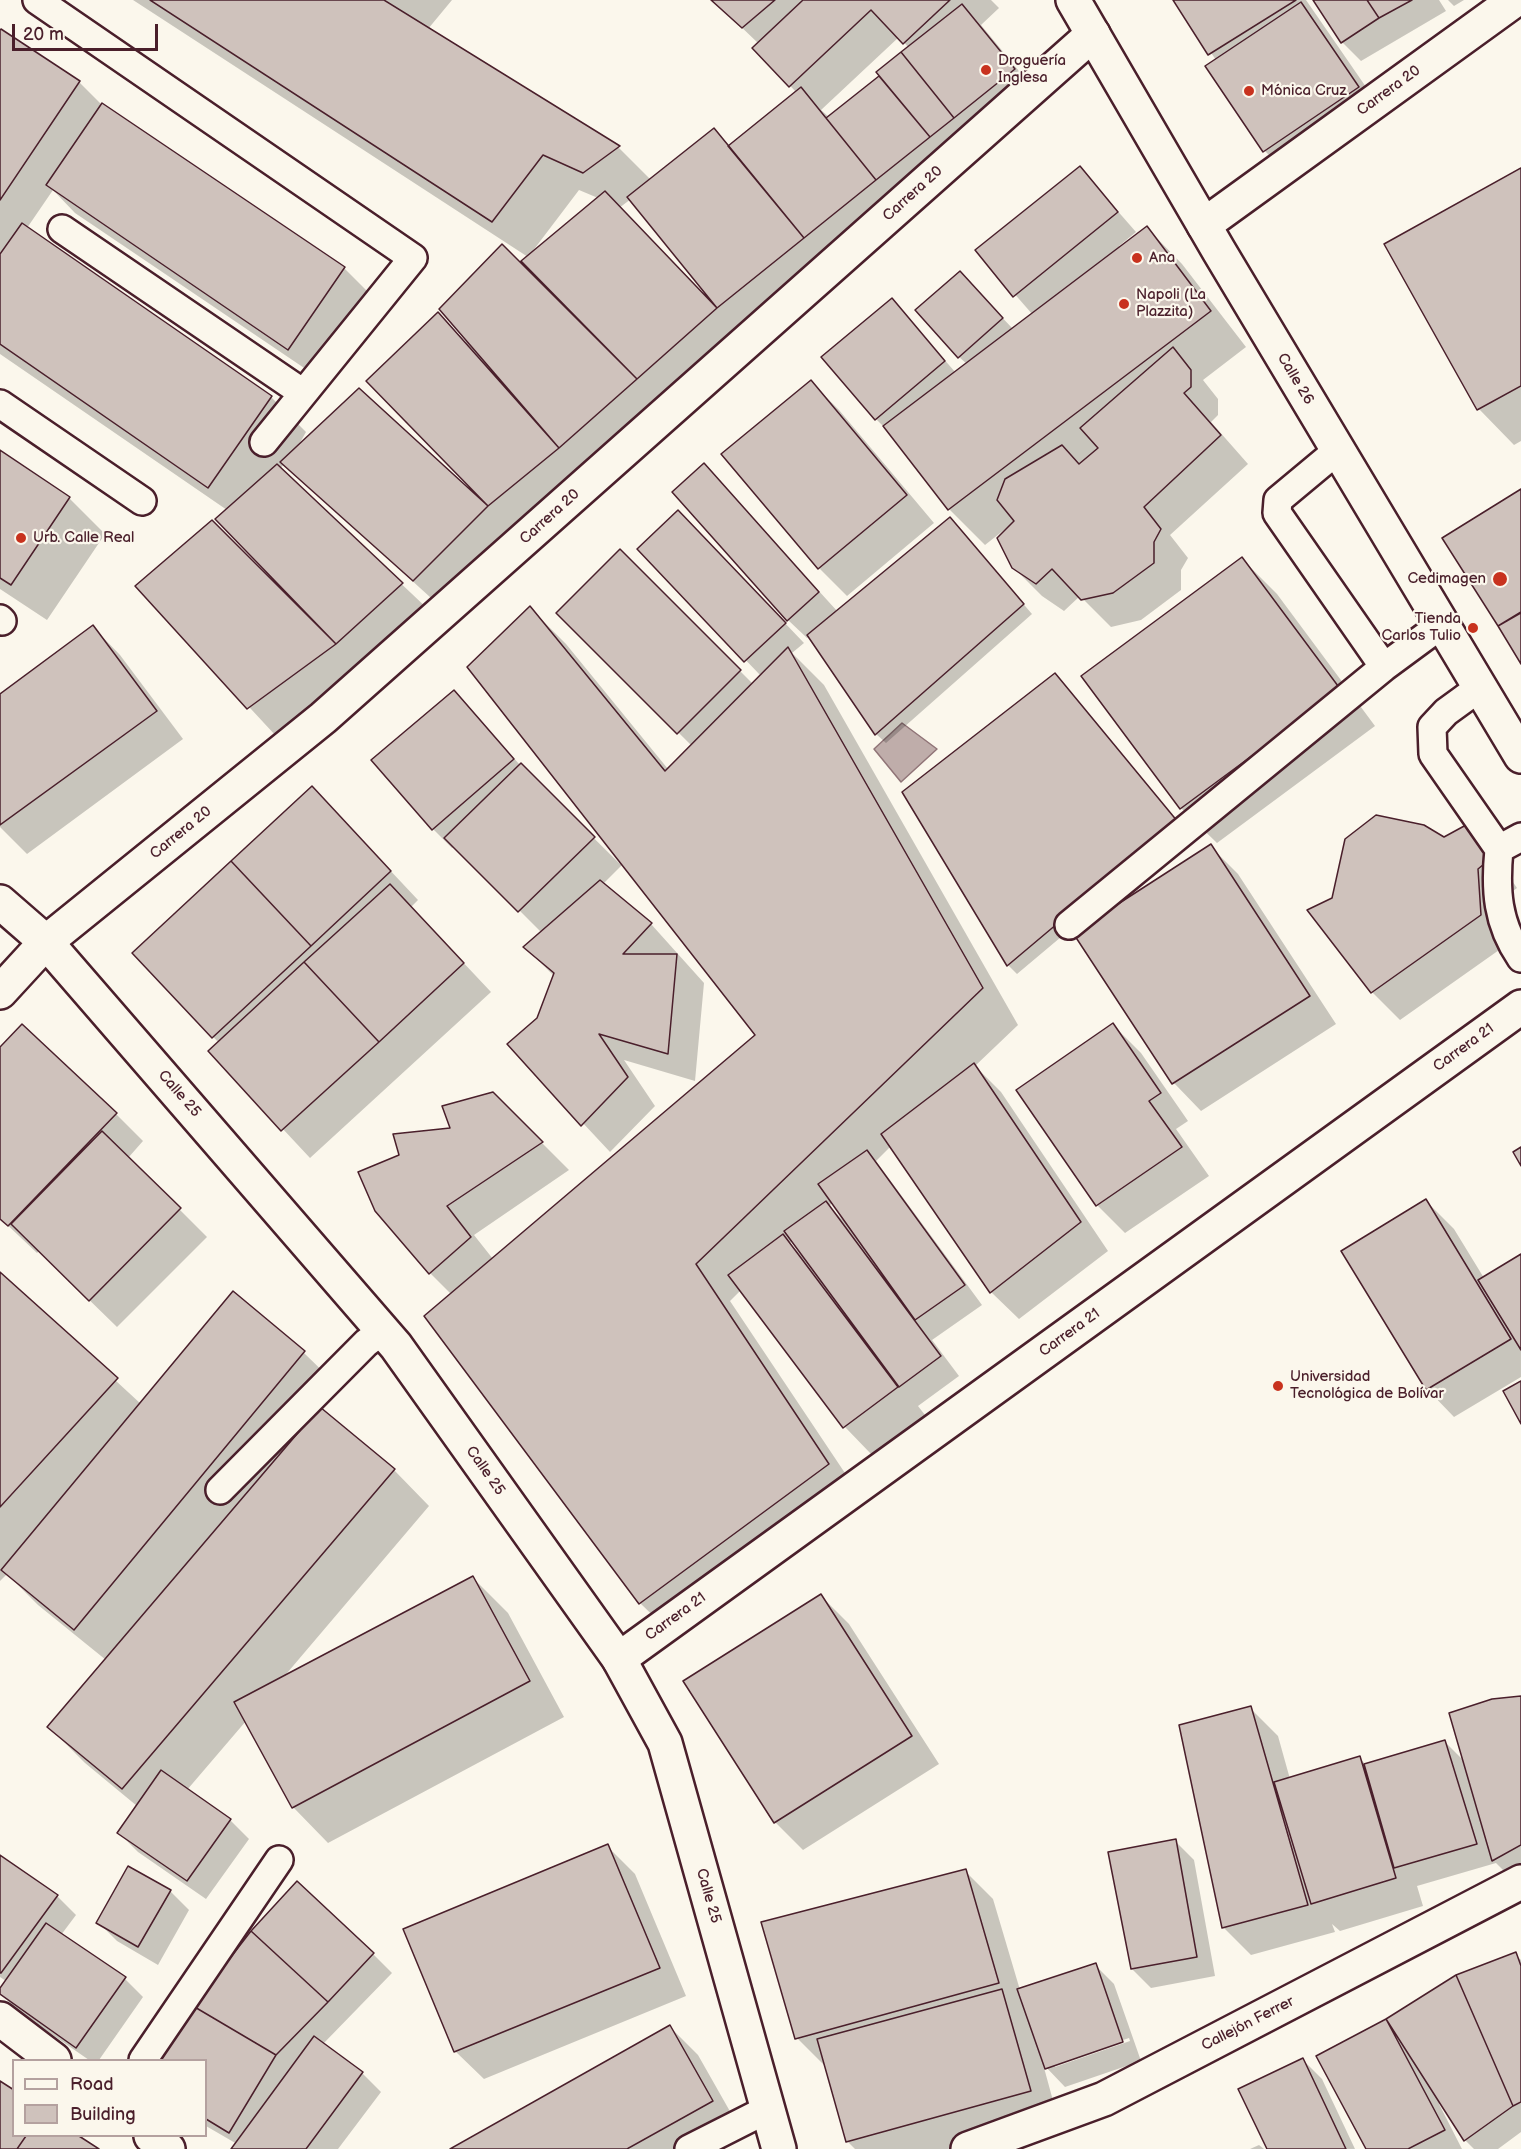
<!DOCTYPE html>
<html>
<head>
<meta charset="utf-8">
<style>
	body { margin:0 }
	#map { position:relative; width:1521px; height:2149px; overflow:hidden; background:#fbf7ec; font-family:"Balsamiq Sans",sans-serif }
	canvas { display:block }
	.legend { position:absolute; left:12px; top:2059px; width:195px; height:78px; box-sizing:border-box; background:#fbf7ec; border:2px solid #b4a19f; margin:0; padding:8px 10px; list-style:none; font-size:18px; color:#4a1f2b }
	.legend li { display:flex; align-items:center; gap:12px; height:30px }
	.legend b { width:30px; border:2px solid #b4a19f }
	.scale { position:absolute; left:12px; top:24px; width:146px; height:27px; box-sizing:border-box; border:3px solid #4a1f2b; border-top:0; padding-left:8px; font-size:18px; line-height:21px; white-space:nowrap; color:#4a1f2b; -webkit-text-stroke:4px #fbf7ec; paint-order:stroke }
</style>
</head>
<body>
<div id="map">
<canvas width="1521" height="2149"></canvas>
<ul class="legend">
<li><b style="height:8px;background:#fbf7ec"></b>Road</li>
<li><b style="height:16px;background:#cfc2bc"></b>Building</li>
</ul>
<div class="scale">20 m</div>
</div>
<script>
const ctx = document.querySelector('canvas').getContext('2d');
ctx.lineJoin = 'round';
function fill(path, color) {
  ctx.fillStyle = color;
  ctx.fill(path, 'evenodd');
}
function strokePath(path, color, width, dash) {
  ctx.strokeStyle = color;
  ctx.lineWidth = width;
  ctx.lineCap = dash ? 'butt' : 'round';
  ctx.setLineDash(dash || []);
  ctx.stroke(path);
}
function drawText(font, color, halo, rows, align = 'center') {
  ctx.font = font + ' "Balsamiq Sans",sans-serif';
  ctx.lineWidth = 4.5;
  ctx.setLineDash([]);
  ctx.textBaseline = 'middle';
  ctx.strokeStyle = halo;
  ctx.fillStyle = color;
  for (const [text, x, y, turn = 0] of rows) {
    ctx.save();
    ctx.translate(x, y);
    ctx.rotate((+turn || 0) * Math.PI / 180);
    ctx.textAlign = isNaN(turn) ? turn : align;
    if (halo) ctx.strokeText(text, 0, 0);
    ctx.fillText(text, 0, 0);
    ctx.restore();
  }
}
const water = new Path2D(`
	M902,723l35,26 -36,33 -27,-33z`);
const shadow = new Path2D(`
	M133,0h319l-24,29 191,119 32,32 63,-50 16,16 67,-53 -43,-45 5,-4 -46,-44h278l8,8 -18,17 52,63 -591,520 -158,-144 -4,5 150,142 -154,125 -139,-150 153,14 2,-2 -65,-88 -227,-156v-321l79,49 23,23 242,163 28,28 -56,80 -241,-163 -22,-23 -26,38 244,169 35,35 -9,16 182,52 1,-2 -42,-183 28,27 91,-44 -34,-37 5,-4zM899,37l10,11 -28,28 -52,41 -8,-7zM579,190l19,8 -65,55 -1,-1zM631,199l77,98 -1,1 -88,-90z
	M1175,0h131l80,116 -94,63 -27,-28 -58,-85 9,-6z
	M1314,0h125l7,11 -85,50 -19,-19z
	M1448,0h16l-10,6z
	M1080,168l56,64 -17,14 2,2 26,-20 35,36 64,83 -43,33 15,19v16l-7,7 37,42 -78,71 18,23 -7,12v20l-40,30 -30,7 -31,-31 -16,15 -22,-15 -29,-29 -4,-41 -24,19 -36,-36 -57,-74 -16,-16 16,-119 64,73 11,-9 -8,-7 1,-84 53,56 20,-14 -56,-64z
	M1521,170v271l-7,4 -35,-36 -93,-165z
	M811,382l28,28 95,113 -87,73 -28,-28z
	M0,452l69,46 36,36 -58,86 -47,-31z
	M704,465l134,147 112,-93 82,95 -146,129 -10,-9 -66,-98 -3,2 -19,-18z
	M697,531l107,112 -12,10 32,32 194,340 -43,41 26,26 107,159 -89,68 -28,-27 -100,-146 -15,15 106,144 -50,35 27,36 -41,30 7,9 -53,40 -27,-28 -104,-137 -11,11 133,199 -187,138 -36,-35 -188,-308 -22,-22 -29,-117 51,-27 40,-36 77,77 -95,65 19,24 264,-224 -134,-171 -20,20 48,40 53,59 -9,98 -71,-21 31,46 -45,46 -101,-108 29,-25 16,-43 -29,-29 17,-14 -87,-87 -3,2 -19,-19 -59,-69 80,-68 66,73 100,99 -90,-256 36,36 102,125 24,-23 -134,-133 62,-62 133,133 8,-8 -122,-127zM833,1202l11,17 -1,1 -14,-14zM793,1240l11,15 -2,1 -12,-13z
	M1242,559l35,35 98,132 -158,117 -36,-35z
	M93,627l27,28 63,84 -156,115 -27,-27v-132z
	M904,792l282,40 -169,142 -9,-9z
	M339,816l79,84 -7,7 80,85 -181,166 -100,-107 9,-8 -85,-90z
	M1444,839l50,15 23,34 -12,9 4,46 -109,77 -28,-28 -63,-81z
	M1210,846l28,28 98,150 -135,87 -27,-28 -99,-150z
	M1113,1025l28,28 47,68 -12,8 33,47 -84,57 -28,-28z
	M0,1050l116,64 27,27 -15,17 79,79 -90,90 -78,-76 -2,2 -37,-35z
	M1426,1201l28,28 30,49 37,-22v121l-67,40 -27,-28z
	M0,1274l141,130 92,-111 71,60 36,35 -19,22 73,60 35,36 -147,173 191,-101 35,35 56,104 -236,126 -35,-36 -47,-86 -59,69 43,30 19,19 -43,60 -68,-47 -19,-19 18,-27 -52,-43 -36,-36 57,-67 -68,-55 -31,-31 -7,7z
	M821,1596l28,28 90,140 -136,86 -28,-28 -90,-140z
	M1521,1698v190l-25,-25 -79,23 6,20 -83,25 -8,-7 3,8 -84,23 -28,-28 27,-219 28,28 12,43 70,-21 6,7 79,-23 19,19z
	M1175,1841l19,19 21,116 -64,12 -19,-19z
	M607,1846l28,28 51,122 -202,83 -28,-27 -51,-122z
	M0,1856l57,40 19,19 -15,20 64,44 18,18 -44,63h-10l-71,-49 -18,-18 6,-12 -6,-4z
	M965,1871l28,28 27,91 75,-25 19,19 27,77 -76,26 -22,-23 15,55 -110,30h-93l-8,-8 -22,-75 -28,-28zM1129,2038l1,3 -75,26v-4z
	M170,1891l19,19 -31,55 -41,-24 -19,-19z
	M373,1954l19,19 -69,71 39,29 19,19 -43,57h-105l4,-5 -31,-18v-66h-44l32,-53z
	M1515,1954l6,6v172l-23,17h-24l-9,-9 -24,-37 -2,1 23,45h-94l-50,-93z
	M670,2027l28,28 42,74 -36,20h-251z
	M1303,2060l19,19 33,70h-87z
	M0,2083l14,53h62l20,13h-96z
	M1259,2145l5,4h-14z`);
const building = new Path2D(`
	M150,0h234l236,146 -37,27 -40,-18 -51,67z
	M711,0h64l-33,28z
	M803,0h147l-47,44 -32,-34 -82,77 -37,-39z
	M1173,0h123l-88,55z
	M1313,0h54l12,18 -38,25z
	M1367,0h45l-33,18z
	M1301,2l58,85 -96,65 -58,-86z
	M962,4l53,65 -61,49 -53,-66z
	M1,29l79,52 -80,119v-170z
	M901,52l53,66 -24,19 -54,-65z
	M879,76l51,61 -54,43 -50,-62z
	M801,87l75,93 -72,58 -76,-92z
	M102,103l243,164 -57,83 -242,-165z
	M714,128l90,110 -87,70 -90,-111z
	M1080,166l38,46 -105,85 -38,-47z
	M1521,168v218l-44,24 -93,-166z
	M605,191l112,117 -80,71 -116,-118z
	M22,223l250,173 -64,92 -208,-144v-90z
	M1147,226l64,85 -263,199 -65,-84z
	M502,244l135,135 -78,69 -120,-139z
	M960,271l43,47 -45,40 -43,-48z
	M892,298l53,63 -70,59 -54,-63z
	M438,312l121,136 -71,58 -122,-125z
	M1173,347l18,23v17l-7,6 37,42 -77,72 17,22 -7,13v21l-41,30 -32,7 -29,-31 -16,15 -24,-16 -15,-30 17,-17 -17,-21 8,-21 57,-34 17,19 19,-16 -18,-20z
	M811,380l96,115 -89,74 -97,-115z
	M359,388l129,118 -75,75 -133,-119z
	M0,450l70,47 -59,88 -11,-7z
	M704,463l115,129 -32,29 -115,-129z
	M277,464l126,119 -67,61 -121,-125z
	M1521,489v123l-23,14 -56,-88z
	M678,510l108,113 -42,39 -107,-113z
	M950,517l74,87 -149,131 -68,-100z
	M212,520l124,124 -89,65 -112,-123z
	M620,549l121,121 -64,64 -121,-121z
	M1242,557l99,133 -161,119 -99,-133z
	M530,606l135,165 123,-124 195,341 -287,276 133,200 -190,140 -215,-288 331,-281 -288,-368z
	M1521,613v51l-23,-38z
	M93,625l64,86 -157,114v-131z
	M1055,673l123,149 -171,144 -105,-174z
	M454,690l60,69 -82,71 -61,-70z
	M521,763l74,74 -77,75 -74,-74z
	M312,786l79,85 -80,75 -80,-85z
	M1376,815l48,10 20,12 22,-12 24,34 -12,10 3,46 -110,78 -64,-83 25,-12 13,-59z
	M1211,844l99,152 -138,88 -99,-151z
	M231,861l80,85 -99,92 -80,-85z
	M600,880l52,43 -29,31h54l-9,100 -69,-20 29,43 -47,49 -74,-82 30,-26 17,-45 -31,-26z
	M390,884l74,79 -85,79 -75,-80z
	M304,962l75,80 -98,89 -73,-80z
	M1113,1023l48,70 -12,8 33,46 -86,59 -80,-116z
	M22,1024l95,89 -109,113 -8,-7v-172z
	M974,1063l107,159 -91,71 -109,-159z
	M493,1092l50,50 -96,64 24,31 -42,37 -54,-63 -17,-39 41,-17 -6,-21 57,-6 -8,-22z
	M102,1131l79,77 -92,93 -78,-77z
	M1521,1147v19l-8,-14z
	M867,1150l98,135 -50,35 -97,-136z
	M1426,1199l85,140 -85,51 -85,-139z
	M826,1201l115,155 -42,31 -115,-156z
	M783,1234l115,153 -55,41 -115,-153z
	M1521,1254v96l-43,-70z
	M0,1272l118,106 -118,129z
	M233,1291l72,60 -231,279 -73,-60z
	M1521,1381v43l-18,-33z
	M320,1407l75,62 -273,320 -75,-62z
	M473,1576l57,105 -238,127 -58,-106z
	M821,1594l91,142 -138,87 -91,-142z
	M1521,1696v149l-29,16 -43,-148 43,-14z
	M1251,1706l57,199 -86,23 -43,-203z
	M1445,1740l32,104 -83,24 -30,-104z
	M1360,1756l36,122 -85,26 -37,-122z
	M161,1770l70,49 -44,62 -70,-48z
	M1176,1839l21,118 -66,12 -23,-117z
	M608,1844l52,124 -206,84 -51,-123z
	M0,1855l58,40 -57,78h-1z
	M128,1866l43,24 -33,57 -42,-24z
	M966,1869l33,114 -204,56 -34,-117z
	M297,1881l77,72 -46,49 -77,-71z
	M46,1923l80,54 -50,71 -76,-54v-6z
	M251,1931l77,71 -52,53 -83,-49z
	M1516,1952l5,14v136l-8,4 -57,-131z
	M1096,1963l27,79 -78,27 -28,-80z
	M1456,1975l57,131 -49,35 -78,-122z
	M1002,1989l29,102 -185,51 -29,-103z
	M193,2006l83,49 -47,78 -23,-14v-59h-45z
	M1386,2019l59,111 -37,19h-42l-50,-93z
	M670,2025l43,76 -86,48h-177z
	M314,2036l49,36 -57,77h-75z
	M1303,2058l43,91h-79l-29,-60z
	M0,2081l14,9v46h12l-9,13h-17z
	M26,2136h53l20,13h-82z`);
const service = new Path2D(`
	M37,0l376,258 -149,184
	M62,229l241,164
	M0,404l142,97
	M1338,450l-60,50 -1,13 107,154
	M0,619l2,2
	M1479,688l-33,24 -14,15 1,27 66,95
	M1521,837l-22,12c-4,41 -2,74 22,109
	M1069,925l315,-258 57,-42
	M220,1490l146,-147 17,-13
	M143,2060l136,-200
	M689,2149l79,-40`);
const minor = new Path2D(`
	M1204,225l311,-225
	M0,992l46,-50 277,-224 770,-684
	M619,1659l902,-652
	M0,2019l54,41
	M151,2136l17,13
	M968,2149l136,-50 417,-217`);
const tertiary = new Path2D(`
	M1073,0l146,251 302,505`);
const secondary = new Path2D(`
	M0,902l46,40 350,404 223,313 46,84 114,406`);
const markers = [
	[986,70,6,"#c8321e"],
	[1249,91,6,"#c8321e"],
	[1137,258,6,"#c8321e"],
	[1124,304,6,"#c8321e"],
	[21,538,6,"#c8321e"],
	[1500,579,8,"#c8321e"],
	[1473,628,6,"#c8321e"],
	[1278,1386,6,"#c8321e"]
];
const poiNames = [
	["Droguería",998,61],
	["Inglesa",998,78],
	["Mónica Cruz",1261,91],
	["Ana",1149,258],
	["Napoli (La",1136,295],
	["Plazzita)",1136,312],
	["Urb. Calle Real",33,538],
	["Cedimagen",1486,579,"right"],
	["Tienda",1461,619,"right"],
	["Carlos Tulio",1461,636,"right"],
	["Universidad",1290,1377],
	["Tecnológica de Bolívar",1290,1394]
];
const streetNames = [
	["Carrera 20",1389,91,-36],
	["Carrera 20",913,194,-42],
	["Calle 26",1295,379,59],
	["Carrera 20",550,517,-42],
	["Carrera 20",181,833,-39],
	["Carrera 21",1464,1048,-36],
	["Calle 25",179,1094,49],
	["Carrera 21",1070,1333,-36],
	["Calle 25",485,1471,55],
	["Carrera 21",676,1617,-36],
	["Calle 25",708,1896,74],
	["Callejón Ferrer",1248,2024,-27]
];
fill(water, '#bfadaa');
strokePath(water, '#907477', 1.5);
fill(shadow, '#0003');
fill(building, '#cfc2bc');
strokePath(building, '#4a1f2b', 1.5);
strokePath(service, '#4a1f2b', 32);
strokePath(minor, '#4a1f2b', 38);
strokePath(tertiary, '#4a1f2b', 38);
strokePath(secondary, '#4a1f2b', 38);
strokePath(service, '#fbf7ec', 27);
strokePath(minor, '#fbf7ec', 33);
strokePath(tertiary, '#fbf7ec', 33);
strokePath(secondary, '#fbf7ec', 33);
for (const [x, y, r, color] of markers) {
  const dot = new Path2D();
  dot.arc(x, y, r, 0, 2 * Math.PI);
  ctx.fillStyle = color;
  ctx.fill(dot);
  strokePath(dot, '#fbf7ec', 2);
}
drawText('15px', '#4a1f2b', '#fbf7ec', poiNames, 'left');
drawText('15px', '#4a1f2b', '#fbf7ec', streetNames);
</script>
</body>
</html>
